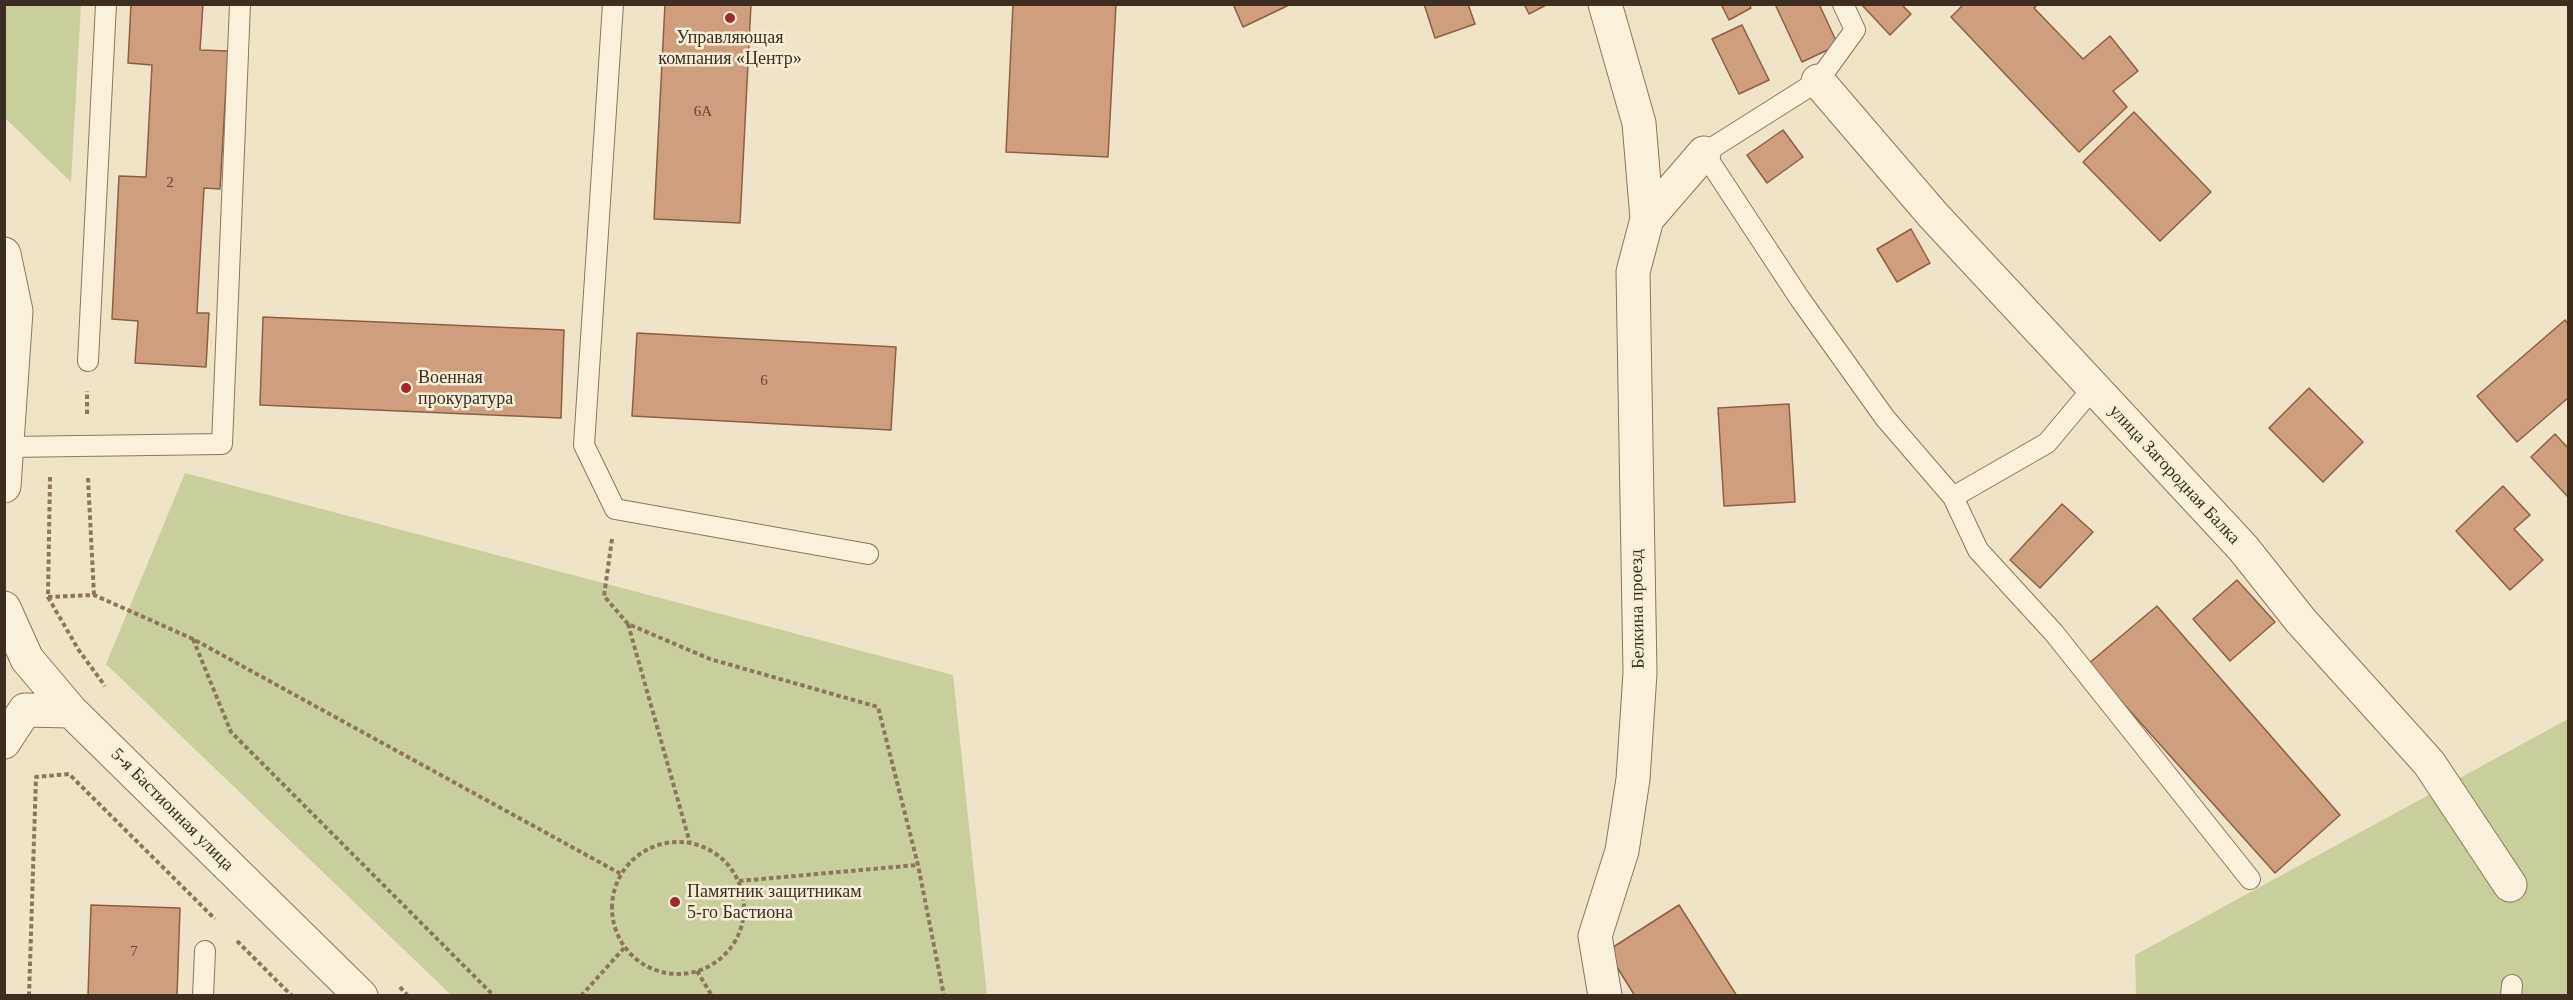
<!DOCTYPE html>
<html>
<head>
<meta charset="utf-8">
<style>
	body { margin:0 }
	#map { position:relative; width:2573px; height:1000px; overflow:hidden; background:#f0e4c8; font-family:Georgia,serif }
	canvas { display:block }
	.frame { position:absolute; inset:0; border:6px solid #3d2e20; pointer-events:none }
</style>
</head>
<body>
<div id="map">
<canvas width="2573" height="1000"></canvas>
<div class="frame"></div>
</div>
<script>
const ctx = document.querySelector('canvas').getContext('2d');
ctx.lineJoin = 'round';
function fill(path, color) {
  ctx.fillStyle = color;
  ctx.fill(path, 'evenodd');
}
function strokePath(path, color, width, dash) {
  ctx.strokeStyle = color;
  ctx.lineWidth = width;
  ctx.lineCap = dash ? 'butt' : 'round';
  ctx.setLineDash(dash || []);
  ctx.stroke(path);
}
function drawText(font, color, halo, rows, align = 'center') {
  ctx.font = font + ' Georgia,serif';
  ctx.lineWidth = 5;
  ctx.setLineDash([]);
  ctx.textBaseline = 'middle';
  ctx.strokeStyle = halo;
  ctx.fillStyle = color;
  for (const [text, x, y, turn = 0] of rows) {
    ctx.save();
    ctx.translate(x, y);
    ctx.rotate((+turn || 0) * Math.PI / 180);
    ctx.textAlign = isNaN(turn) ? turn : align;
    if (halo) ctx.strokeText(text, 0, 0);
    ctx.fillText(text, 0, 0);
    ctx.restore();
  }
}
const green = new Path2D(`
	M4,5h77l-10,177 -66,-64z
	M185,473l768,202 34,320h-536l-345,-331z
	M2568,719v276h-432l-1,-40z`);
const building = new Path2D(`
	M131,4h72l-3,46 28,1 -8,138 -16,-1 -7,125h12l-3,54 -71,-4 3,-42 -26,-2 7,-143 27,1 6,-112 -24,-2z
	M665,4h86l-11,219 -86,-4z
	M1013,4h103l-8,153 -102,-5z
	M1233,4h54v2l-44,21z
	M1424,4h44l7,20 -40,14z
	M1524,4h24l-19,10z
	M1721,4h28l2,4 -22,12z
	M1775,4h44l19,41 -36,17z
	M1861,4h40l10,10 -21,21z
	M1964,4h74l-4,4 49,51 27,-23 28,35 -25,20 14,16 -48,45 -128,-135z
	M1742,25l27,55 -30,14 -27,-55z
	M2134,112l77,80 -51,49 -77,-79z
	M1783,130l20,27 -36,26 -20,-28z
	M1911,229l19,34 -33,19 -20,-33z
	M263,317l301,13 -3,88 -301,-13z
	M2565,320l3,4v74l-51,44 -40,-46z
	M637,333l259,14 -5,83 -259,-14z
	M2309,388l54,54 -40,40 -54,-54z
	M1789,404l6,98 -71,4 -6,-98z
	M2555,434l13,14v49l-37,-40z
	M2503,486l27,29 -16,14 29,31 -33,30 -54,-59z
	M2062,504l31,28 -53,56 -30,-28z
	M2237,580l38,42 -45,39 -37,-42z
	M2157,606l183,209 -65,58 -187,-209z
	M91,905l89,3 -3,88h-89z
	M1679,905l58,91h-102l-28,-45z`);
const path = new Path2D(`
	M87,414v-23
	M50,477l-2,120 30,52 27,37
	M88,478l6,117
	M612,539l-8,57 24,28 82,35 168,48 40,158 26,131
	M48,597l46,-2 99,44 428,235
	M628,624l62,219
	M193,639l38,93 263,264
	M612 908a66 66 0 1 1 132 0a66 66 0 1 1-132 0Z
	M739,881l178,-16
	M237,941l55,55
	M697,971l15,25
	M400,987l8,9
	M29,996l7,-219 33,-3 146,145
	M581,996l44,-49`);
const service = new Path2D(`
	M613,4l-29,441 31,64 253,45
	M1843,4l12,26 -37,51 -114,72 96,146 85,119 68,79
	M88,361l18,-357
	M2093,388l-46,55 -94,54 25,53 76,83 196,246
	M8,447l214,-3 18,-440
	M203,996l2,-45
	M2511,996l1,-11`);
const minor = new Path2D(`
	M1605,4l34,119 8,96
	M1818,81l115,134 310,333 58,73 128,142 81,122
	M4,254l12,57 -12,175
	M4,608l23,51 44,52 290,285
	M4,742l21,-32 46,1
	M1605,996l-10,-60 27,-85 11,-72 7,-106 -7,-401 14,-53 57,-66`);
const markers = [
	[730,18,6,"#9e2a2b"],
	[406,388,6,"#9e2a2b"],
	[675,902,6,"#9e2a2b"]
];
const numberNames = [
	["6А",703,112],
	["2",170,183],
	["6",764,381],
	["7",134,952]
];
const poiNames = [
	["Управляющая",730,38,"center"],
	["компания «Центр»",730,59,"center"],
	["Военная",418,378],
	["прокуратура",418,399],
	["Памятник защитникам",687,892],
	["5-го Бастиона",687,913]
];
const streetNames = [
	["улица Загородная Балка",2174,475,47],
	["Белкина проезд",1638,609,-91],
	["5-я Бастионная улица",172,810,45]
];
fill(green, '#c9cf9b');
fill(building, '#cf9f7d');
strokePath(building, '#8d5f41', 1.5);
strokePath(service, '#8d765c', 22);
strokePath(minor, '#8d765c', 35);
strokePath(path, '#8d765c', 4, [4.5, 3]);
strokePath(service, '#faf1dc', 20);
strokePath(minor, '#faf1dc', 33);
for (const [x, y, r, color] of markers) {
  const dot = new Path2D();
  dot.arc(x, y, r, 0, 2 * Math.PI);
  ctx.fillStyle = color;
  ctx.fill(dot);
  strokePath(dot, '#f7eed8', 2);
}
drawText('15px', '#624a37', null, numberNames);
drawText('18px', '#3d2e20', '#f7eed8', poiNames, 'left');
drawText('18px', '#3d2e20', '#f7eed8', streetNames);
</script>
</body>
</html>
